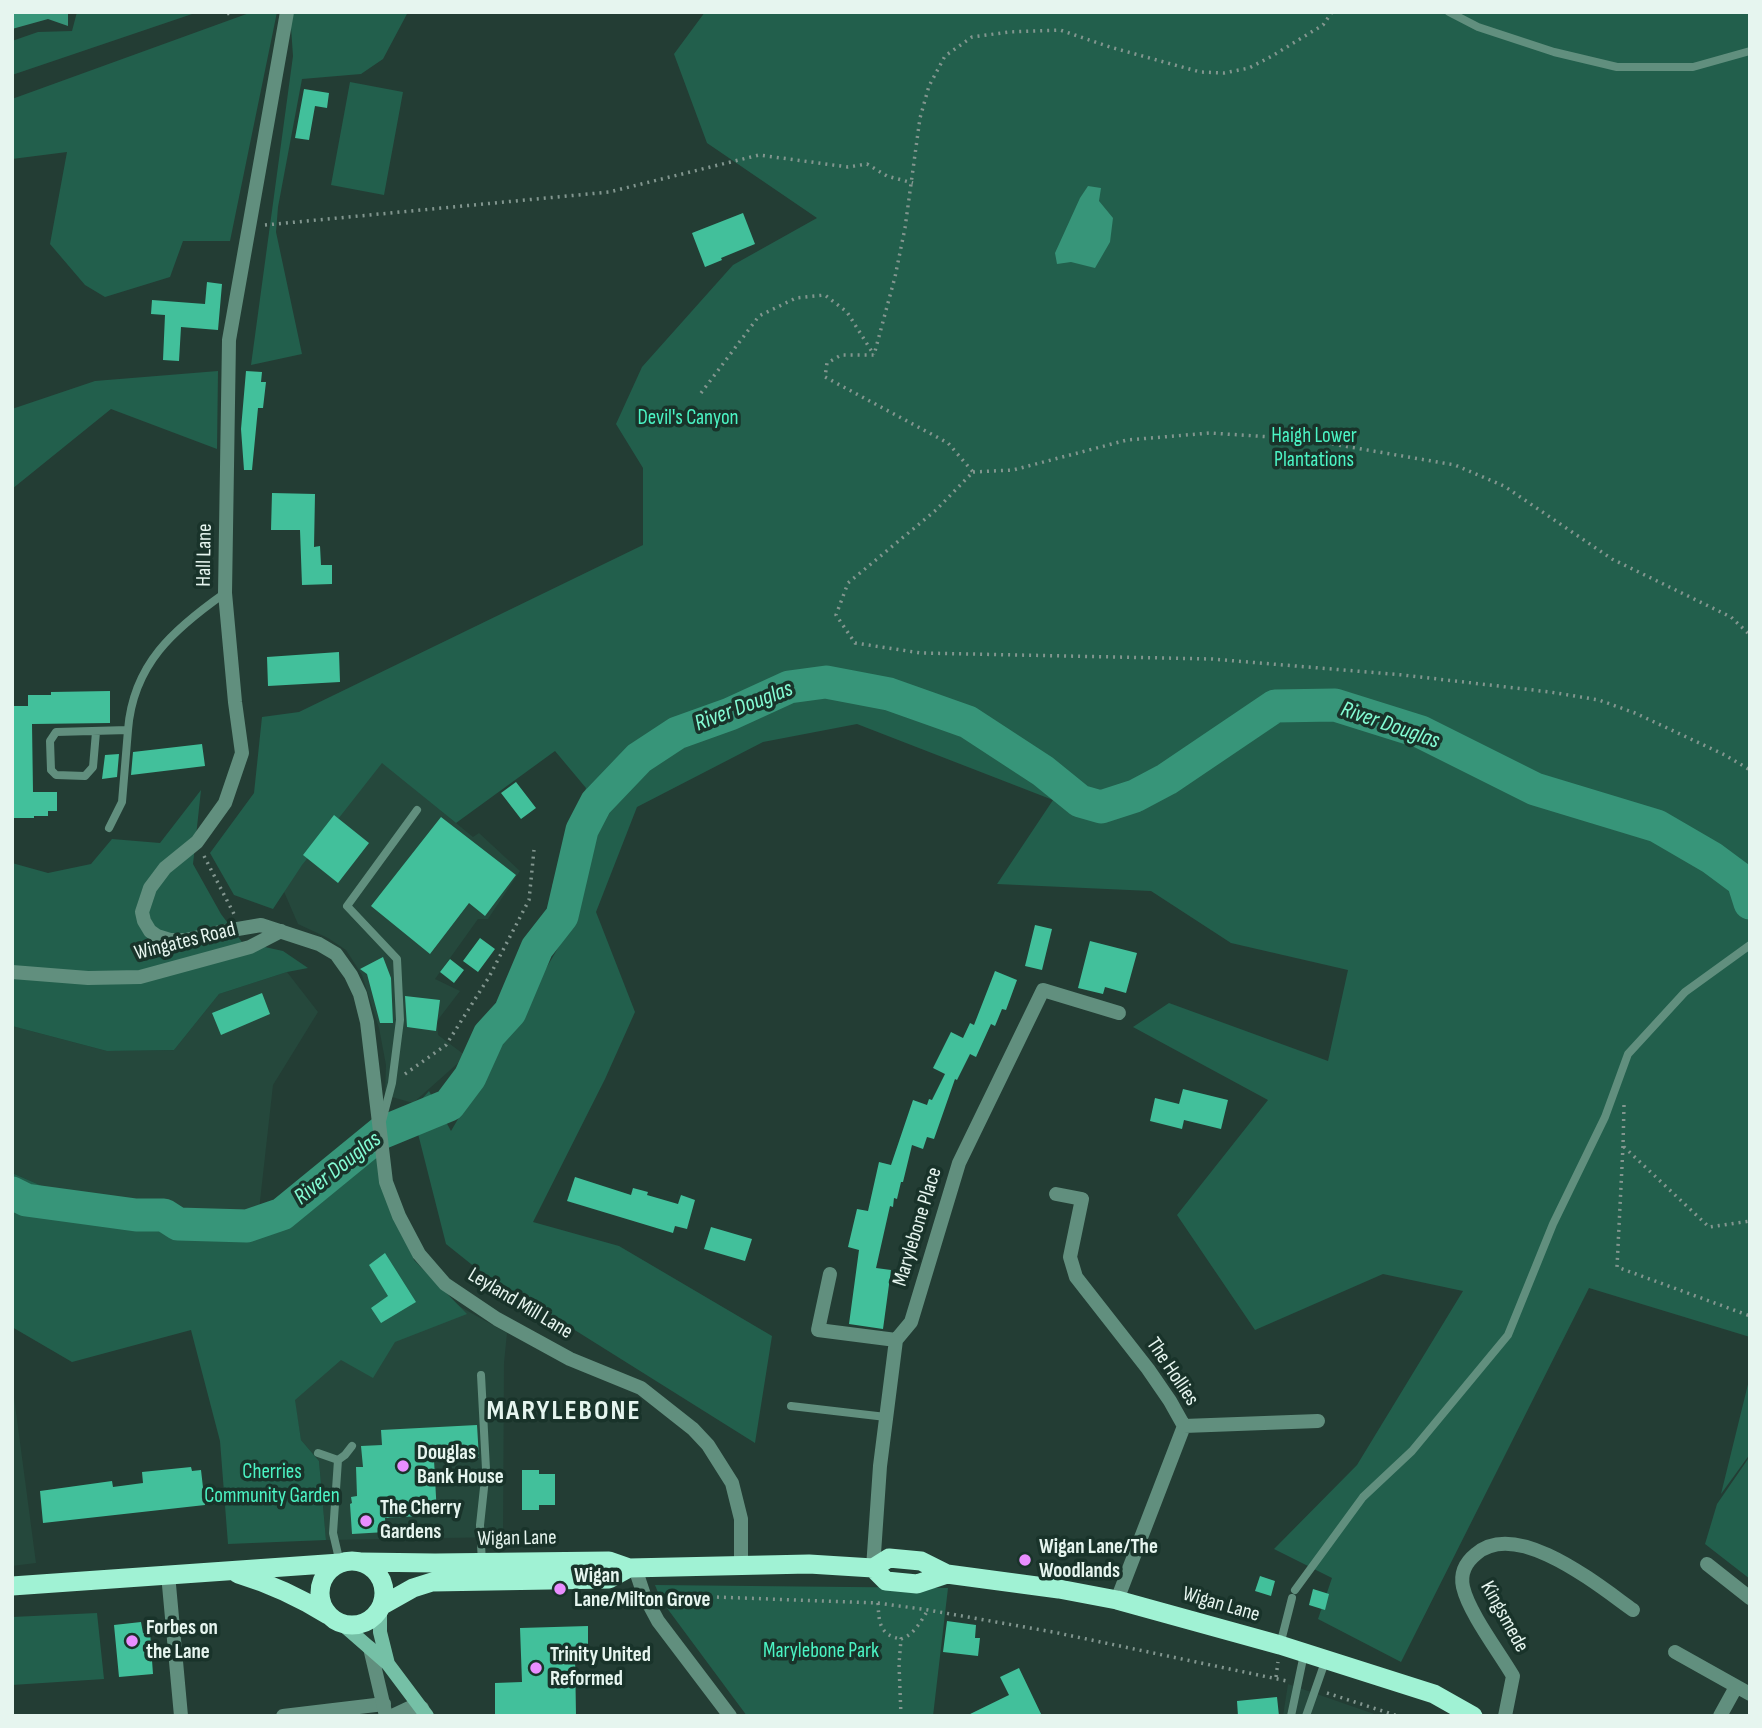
<!DOCTYPE html>
<html>
<head>
<meta charset="utf-8">
<style>
	body { margin:0 }
	#map { position:relative; width:1762px; height:1728px; overflow:hidden; background:#233d34; font-family:"Sofia Sans Condensed",sans-serif }
	canvas { display:block }
	.frame { position:absolute; inset:0; border:14px solid #e6f5ef; pointer-events:none }
</style>
</head>
<body>
<div id="map">
<canvas width="1762" height="1728"></canvas>
<div class="frame"></div>
</div>
<script>
const ctx = document.querySelector('canvas').getContext('2d');
ctx.lineJoin = 'round';
function fill(path, color) {
  ctx.fillStyle = color;
  ctx.fill(path, 'evenodd');
}
function strokePath(path, color, width, dash) {
  ctx.strokeStyle = color;
  ctx.lineWidth = width;
  ctx.lineCap = dash ? 'butt' : 'round';
  ctx.setLineDash(dash || []);
  ctx.stroke(path);
}
function drawText(font, color, halo, rows, align = 'center') {
  ctx.font = font + ' "Sofia Sans Condensed",sans-serif';
  ctx.lineWidth = 7;
  ctx.setLineDash([]);
  ctx.textBaseline = 'middle';
  ctx.strokeStyle = halo;
  ctx.fillStyle = color;
  for (const [text, x, y, turn = 0] of rows) {
    ctx.save();
    ctx.translate(x, y);
    ctx.rotate((+turn || 0) * Math.PI / 180);
    ctx.textAlign = isNaN(turn) ? turn : align;
    if (halo) ctx.strokeText(text, 0, 0);
    ctx.fillText(text, 0, 0);
    ctx.restore();
  }
}
const built = new Path2D(`
	M345,712l66,74 62,51 6,-4 41,38 -32,48h-10l-43,60 25,12 -23,30 1,14 28,21 -53,47 -28,-8 1,-30 -7,-37 -17,-53 -16,-25 -18,-12 -30,-14 -46,-106z
	M287,972l31,40 -45,73 -14,125 -18,4 -153,-8 -76,-33v-147l95,25 67,-1 45,-56z
	M448,1300l59,33 -3,30 -1,174 -177,3 -7,-79 -18,-21 -16,-94z
	M12,1382l24,181 -24,3z
	M1288,1684l92,32h-97z`);
const green = new Path2D(`
	M77,12h121l-186,63v-34l26,-9 34,-1z
	M252,12h25l-47,229h-47l-13,36 -65,20 -20,-12 -35,-41 17,-92 -55,7v-60z
	M408,12l-25,47 -22,15 -59,5 -24,128 -2,25 26,122 -51,11 42,-309 -3,-43z
	M705,12h1045v1325l-161,-49 -188,374 -83,-43 14,-41 -58,-29 83,-84 106,-174 -80,-17 -128,56 -78,-115 91,-115 -135,-73 36,-24 159,58 20,-91 -117,-27 -80,-52 -154,-7 56,-84 -196,-76 -94,18 -126,65 -41,105 39,100 -30,67 -72,143 86,24 153,90 -17,107 -225,-141 -54,-34 -30,-24 -34,-134 17,-19 22,40 114,-195 -13,-50 34,-98 -31,-37 -99,72 -74,-60 -80,102 -29,44 -39,-14 -24,-42 44,-60 8,-76 37,-5 344,-167v-77l-27,-44 26,-57 91,-102 84,-47 -110,-75 -33,-89z
	M350,82l53,10 -19,103 -53,-10z
	M218,371l-1,78 -106,-40 -99,80v-80l83,-28z
	M201,790l-8,74 28,50 21,28 41,9 25,17 -21,4 -68,22 -45,56 -67,1 -95,-25v-163l36,10 43,-9 21,-25 48,4z
	M378,1154l36,106 53,54 -72,28 -22,36 -32,-18 -46,40 6,40 18,21 7,79 -98,4 -8,-103 -29,-111 -119,32 -60,-35v-154l76,33 153,8 18,-4z
	M1750,1376v78l-29,40z
	M1748,1459l2,1v119l-45,-35 12,-40z
	M655,1585l293,3 -15,128h-186l-86,-116z
	M97,1613l7,66 -92,6v-68z`);
const water = new Path2D(`
	M12,12h56v14l-20,-7 -36,10z
	M1088,186l13,2 -2,13 14,17 -3,24 -15,26 -24,-6 -14,2 -2,-11 25,-55z`);
const river = new Path2D(`
	M12,1193l14,7 110,15h28l14,9 69,2 35,-12 99,-81 68,-28 21,-28 19,-42 21,-23 27,-64 25,-32 20,-86 14,-27 43,-45 38,-25 53,-19 59,-27 37,-5 63,12 79,28 75,49 37,30 21,6 34,-11 32,-17 108,-73 60,-1 86,27 114,57 122,37 55,32 31,23 7,22`);
const building = new Path2D(`
	M304,89l25,4 -2,15 -12,-2 -6,34 -14,-2z
	M743,213l12,31 -34,14 1,2 -17,7 -13,-34z
	M207,282l15,2 -4,46 -37,-3 -2,34 -16,-1 2,-45 -14,-1 1,-14 53,4z
	M246,371l16,1 -1,10h5l-3,26h-5l-6,62h-8l-3,-41z
	M272,493l43,1 -1,53 6,-1 1,19h11v19l-30,1 -2,-55h-29z
	M339,652l1,30 -72,4 -1,-29z
	M110,691v32l-78,1 1,68h24v19h-9v5h-14v2h-22v-112h16v-11h23v-3z
	M202,744l3,22 -74,9 2,-23z
	M119,754l-2,23 -15,2 3,-24z
	M516,782l20,26 -15,11 -20,-26z
	M334,815l35,28 -31,40 -35,-28z
	M441,817l75,58 -31,41 -16,-13 -39,51 -59,-48z
	M1035,925l17,4 -10,41 -17,-4z
	M480,938l15,11 -17,23 -15,-11z
	M1090,941l47,12 -11,40 -21,-6 -2,7 -25,-6z
	M383,957l8,21 2,45h-13l-13,-49 -7,-5z
	M450,959l14,11 -10,13 -14,-11z
	M995,971l22,9 -11,30 -4,-1 -7,17 -4,-2 -15,33 -6,-3 -13,26 -2,-1 -21,60 -7,-2 -4,12 -11,-4 -9,37h-2l-4,17 -3,-1 -1,9 -3,-1 -14,62 15,2 -8,59 -34,-5 10,-74 -11,-3 9,-38 11,2 11,-49 12,3 22,-65 14,5 2,-6 3,1 13,-26 -12,-6 18,-36 12,6 7,-15 4,2z
	M262,993l8,21 -49,21 -9,-22z
	M405,996l35,4 -4,31 -29,-4z
	M1183,1089l45,11 -7,29 -37,-9 -2,9 -32,-8 5,-23 24,6z
	M575,1177l56,18 2,-7 15,4 -1,3 31,9 3,-9 14,5 -8,29 -12,-3 -2,7 -106,-32z
	M711,1227l41,12 -7,22 -41,-12z
	M385,1253l31,49 -35,21 -10,-15 17,-12 -19,-31z
	M477,1425l2,33 -45,2 3,55 -52,3 1,14 -34,2 -2,-30 2,-1 -1,-6 6,-1 -1,-29h7l-2,-21 21,-1 -1,-15z
	M191,1467l1,4 9,-1 4,35 -162,18 -3,-32 72,-10 1,6 30,-4 -1,-11z
	M522,1470h17v4h16v31h-16v5h-17z
	M1260,1576l15,5 -4,15 -16,-5z
	M1313,1589l16,5 -4,16 -16,-5z
	M947,1621l29,4 -1,13h5l-2,18 -35,-4z
	M141,1622l2,11 7,-1 3,42 -34,3 -5,-52z
	M588,1626v28h-13l1,62h-81v-33l27,-1 -2,-54z
	M1019,1668l23,48h-76l43,-21 -9,-18z
	M1277,1697l2,19h-41l-1,-15z`);
const path = new Path2D(`
	M1332,12l-9,13 -51,31 -23,12 -25,5 -24,-1 -90,-25 -50,-17 -51,2 -37,5 -27,19 -16,30 -9,32 -15,110 -10,49 -21,78h-33l-14,8 -2,14 123,66 25,29 -37,38 -88,73 -12,32 19,28 66,10 291,6 191,16 147,17 49,8 36,13 90,42 25,15
	M227,14l5,-2
	M265,225l344,-33 150,-37 89,12 19,-3 20,12 26,7
	M701,393l58,-77 37,-18 29,-3 22,17 27,43
	M973,472l40,-2 114,-30 83,-7 93,6 152,26 49,21 108,73 119,58 19,18
	M204,856l30,58
	M405,1074l41,-29 43,-68 40,-77 5,-50
	M1624,1105l-1,41 86,81 41,-6
	M1623,1146l-6,121 133,49
	M661,1595l217,8 50,7 125,22 234,49
	M878,1603c1,19 1,32 23,36
	M1276,1677l2,-15
	M1327,1693l71,23
	M901,1716l-2,-52 2,-25c13,-4 20,-18 27,-29`);
const service = new Path2D(`
	M1449,12l29,15 76,25 63,15h76l57,-16
	M96,732l-3,35 -8,9 -29,-1 -5,-5 -1,-29 6,-9 72,-2c5,-66 46,-101 97,-137
	M109,828l13,-26 6,-72
	M382,1121l10,-38 8,-63 -3,-61 -50,-53 70,-96
	M481,1375l5,94 -6,56 2,38
	M791,1406l95,11
	M318,1453l20,7 -5,73 7,30
	M338,1460l7,-5 7,-9
	M1295,1590l68,-93 49,-46 96,-116 45,-111 52,-107 23,-63 57,-62 65,-47
	M1280,1645l12,-47
	M1291,1716l13,-62
	M1306,1716l20,-57`);
const minor = new Path2D(`
	M287,12l-58,328 -4,253 10,109 7,51 -17,50 -28,39 -32,26 -15,20 -8,24 2,9 6,10 7,5 13,4h16l34,-8 41,-7 58,19 17,10 15,21 9,19 7,28 19,160 13,34 20,38 26,30 52,35 73,40 71,29 52,41 15,16 24,38 9,36v46
	M12,972l76,6 52,-1 110,-30 31,-16
	M1056,1194l26,5 -12,58 6,20 72,92 22,32 14,25 -67,174
	M830,1274l-12,56 78,10
	M1184,1426l134,-5
	M1707,1564l43,34
	M635,1568l9,27 14,26 72,95
	M873,1568l7,-102 16,-126 15,-18 48,-159 84,-173 76,23
	M168,1574l13,142
	M1675,1652l75,42
	M283,1716l101,-12
	M392,1716l17,-8h13
	M1505,1716l8,-40c-14,-24 -44,-63 -50,-89 -3,-14 3,-25 13,-33 41,-36 123,32 157,56
	M1720,1716l16,-29`);
const tertiary = new Path2D(`
	M370,1648l16,68`);
const secondary = new Path2D(`
	M380,1608v24l8,32
	M341,1623l47,41 39,52`);
const trunk = new Path2D(`
	M320 1593a32 32 0 1 1 64 0a32 32 0 1 1-64 0Z
	M361,1562l74,1 174,-2 20,7 180,-4 64,4 16,-10 32,3 26,13 112,15 58,11 163,45 154,49 39,22
	M873,1568l13,13 31,3 30,-10
	M238,1574c33,10 61,23 90,41
	M12,1586l328,-23
	M381,1606l32,-18 19,-6 177,-3 20,-11`);
const markers = [
	[403,1466,7,"#e98eff"],
	[366,1521,7,"#e98eff"],
	[1025,1560,7,"#e98eff"],
	[560,1589,7,"#e98eff"],
	[132,1641,7,"#e98eff"],
	[536,1668,7,"#e98eff"]
];
const parkNames = [
	["Devil's Canyon",688,419],
	["Haigh Lower",1314,437],
	["Plantations",1314,461],
	["Cherries",272,1473],
	["Community Garden",272,1497],
	["Marylebone Park",821,1652]
];
const streetNames = [
	["Hall Lane",205,555,-89],
	["Wingates Road",185,942,-14],
	["Marylebone Place",918,1227,-73],
	["Leyland Mill Lane",520,1304,31],
	["The Hollies",1172,1372,56],
	["Wigan Lane",517,1539,-1],
	["Wigan Lane",1221,1605,16],
	["Kingsmede",1504,1617,61]
];
const poiNames = [
	["Douglas",417,1454],
	["Bank House",417,1478],
	["The Cherry",380,1509],
	["Gardens",380,1533],
	["Wigan Lane/The",1039,1548],
	["Woodlands",1039,1572],
	["Wigan",574,1577],
	["Lane/Milton Grove",574,1601],
	["Forbes on",146,1629],
	["the Lane",146,1653],
	["Trinity United",550,1656],
	["Reformed",550,1680]
];
const waterNames = [
	["River Douglas",744,707,-21],
	["River Douglas",1390,726,19],
	["River Douglas",338,1169,-38]
];
const districtNames = [
	["MARYLEBONE",564,1412]
];
fill(built, '#25483c');
fill(green, '#225f4c');
fill(water, '#379579');
strokePath(river, '#379579', 33);
fill(building, '#42c09b');
strokePath(path, '#82968f', 3.5, [2, 5]);
strokePath(service, '#618f7e', 8);
strokePath(minor, '#618f7e', 14);
strokePath(tertiary, '#618f7e', 14);
strokePath(secondary, '#75c0a6', 14);
strokePath(trunk, '#a0f2d4', 19);
for (const [x, y, r, color] of markers) {
  const dot = new Path2D();
  dot.arc(x, y, r, 0, 2 * Math.PI);
  ctx.fillStyle = color;
  ctx.fill(dot);
  strokePath(dot, '#19332a', 2.5);
}
drawText('21px', '#4bf4c4', '#19332a', parkNames);
drawText('21px', '#e6f5ef', '#19332a', streetNames);
drawText('bold 21px', '#e6f5ef', '#19332a', poiNames, 'left');
drawText('italic 23px', '#84fcd4', '#19332a', waterNames);
ctx.letterSpacing = '2px';
drawText('bold 28px', '#e6f5ef', '#19332a', districtNames);
ctx.letterSpacing = '0px';
</script>
</body>
</html>
